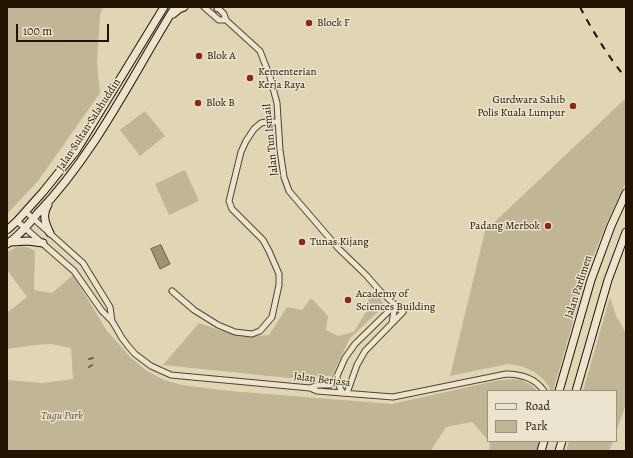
<!DOCTYPE html>
<html>
<head>
<meta charset="utf-8">
<style>
	body { margin:0 }
	#map { position:relative; width:633px; height:458px; overflow:hidden; background:#e0d6b4; font-family:Alegreya,serif }
	canvas { display:block }
	.frame { position:absolute; inset:0; border:8px solid #221200; pointer-events:none }
	.legend { position:absolute; left:487px; top:390px; width:130px; height:52px; box-sizing:border-box; background:#ebe4ce; border:1px solid #9b907c; margin:0; padding:5px 7px; list-style:none; font-size:12px; color:#221200 }
	.legend li { display:flex; align-items:center; gap:8px; height:20px }
	.legend b { width:20px; border:1px solid #9b907c }
	.scale { position:absolute; left:16px; top:24px; width:93px; height:18px; box-sizing:border-box; border:2px solid #221200; border-top:0; padding-left:5px; font-size:12px; line-height:14px; white-space:nowrap; color:#221200; -webkit-text-stroke:3px #ebe4ce; paint-order:stroke }
</style>
</head>
<body>
<div id="map">
<canvas width="633" height="458"></canvas>
<div class="frame"></div>
<ul class="legend">
<li><b style="height:5px;background:#ebe4ce"></b>Road</li>
<li><b style="height:11px;background:#c0b595"></b>Park</li>
</ul>
<div class="scale">100 m</div>
</div>
<script>
const ctx = document.querySelector('canvas').getContext('2d');
ctx.lineJoin = 'round';
function fill(path, color) {
  ctx.fillStyle = color;
  ctx.fill(path, 'evenodd');
}
function strokePath(path, color, width, dash) {
  ctx.strokeStyle = color;
  ctx.lineWidth = width;
  ctx.lineCap = dash ? 'butt' : 'round';
  ctx.setLineDash(dash || []);
  ctx.stroke(path);
}
function drawText(font, color, halo, rows, align = 'center') {
  ctx.font = font + ' Alegreya,serif';
  ctx.lineWidth = 3;
  ctx.setLineDash([]);
  ctx.textBaseline = 'middle';
  ctx.strokeStyle = halo;
  ctx.fillStyle = color;
  for (const [text, x, y, turn = 0] of rows) {
    ctx.save();
    ctx.translate(x, y);
    ctx.rotate((+turn || 0) * Math.PI / 180);
    ctx.textAlign = isNaN(turn) ? turn : align;
    if (halo) ctx.strokeText(text, 0, 0);
    ctx.fillText(text, 0, 0);
    ctx.restore();
  }
}
const green = new Path2D(`
	M7,7h96l-3,8 -3,48 3,30 -62,88 -31,33z
	M626,98v84l-19,40 -19,48 -35,121h-2c-7,-17 -26,-26 -43,-27l-58,12 35,-145z
	M145,111l20,25 -25,20 -20,-26z
	M185,170l14,31 -30,14 -14,-31z
	M17,247c7,-1 12,0 18,4l-1,39 18,3 21,-18 34,56 24,27 16,13 17,9 18,5 48,6 162,13 103,-23c21,-3 27,-5 43,10h-50v49l-16,-18 -26,5 -14,22v2h-425v-71l35,3 31,-4 -2,-31 -20,-4 -16,1 -28,4v-36l20,-16 -20,-27v-18z
	M378,293l6,13 -34,32 -18,38 -43,2 -126,-13 36,-42 23,8 24,6 23,-2 18,-28 15,3 9,-12 17,18 -2,14 12,6 16,-4 13,-22 2,-15z
	M610,297l6,19 10,17v72l-10,27v-41h-33z
	M489,441h51l-3,10h-48l1,-9z
	M569,441h44l-4,10h-43z`);
const water = new Path2D(`
	M161,245l9,19 -10,5 -9,-20z`);
const stream = new Path2D(`
	M89,359l4,-1
	M89,367l3,-2`);
const street = new Path2D(`
	M204,7l15,13h7
	M217,7l7,7 2,6 34,31 10,26 7,26 3,47 4,27 5,14 49,57 28,27 14,16 23,21 -38,39 -8,14 -10,28
	M26,212l57,51 27,44 2,14
	M17,221l57,50 28,40 10,10 10,17 6,8 7,8 16,12 20,9 139,13 7,3 76,6 113,-23c15,0 29,4 38,17
	M172,291l22,19 24,15 17,7 17,2 8,-3 12,-14 7,-32v-11l-10,-23 -6,-11 -31,-31 -3,-8 12,-49 5,-11 8,-12 7,-6 5,-1h12
	M392,323l3,-18
	M337,377c0,6 2,10 6,16
	M310,388l8,-3h12l2,-1 5,-8 8,-18 10,-14 40,-39`);
const secondary = new Path2D(`
	M218,7v1
	M173,14l6,-5 5,-2
	M48,205c-6,10 -3,18 2,28
	M7,230l10,-9 26,-29 33,-41 88,-144
	M11,242l17,-1 15,2
	M7,244c12,-8 21,-19 30,-30 58,-60 94,-136 138,-207
	M559,391l32,-111 20,-54 15,-33
	M576,391l32,-111 18,-48
	M541,451l3,-10
	M559,451l3,-10`);
const rail = new Path2D(`
	M580,7c12,23 29,51 46,71`);
const markers = [
	[309,23,4,"#8f2418"],
	[199,56,4,"#8f2418"],
	[250,78,4,"#8f2418"],
	[198,103,4,"#8f2418"],
	[573,106,4,"#8f2418"],
	[548,226,4,"#8f2418"],
	[302,242,4,"#8f2418"],
	[348,300,4,"#8f2418"]
];
const poiNames = [
	["Block F",317,23],
	["Blok A",207,56],
	["Kementerian",258,72],
	["Kerja Raya",258,85],
	["Gurdwara Sahib",565,100,"right"],
	["Polis Kuala Lumpur",565,113,"right"],
	["Blok B",206,103],
	["Padang Merbok",540,226,"right"],
	["Tunas Kijang",310,242],
	["Academy of",356,294],
	["Sciences Building",356,307]
];
const streetNames = [
	["Jalan Sultan Salahuddin",89,125,-57],
	["Jalan Tun Ismail",271,140,-96],
	["Jalan Parlimen",579,287,-72],
	["Jalan Berjasa",322,380,7]
];
const parkNames = [
	["Tugu Park",62,416]
];
fill(green, '#c0b595');
fill(water, '#9f9377');
strokePath(water, '#6d5f47', 1);
strokePath(stream, '#6d5f47', 2);
strokePath(street, '#52432d', 7);
strokePath(secondary, '#221200', 9);
strokePath(street, '#ebe4ce', 5);
strokePath(secondary, '#ebe4ce', 7);
strokePath(rail, '#221200', 2, [7, 7]);
for (const [x, y, r, color] of markers) {
  const dot = new Path2D();
  dot.arc(x, y, r, 0, 2 * Math.PI);
  ctx.fillStyle = color;
  ctx.fill(dot);
  strokePath(dot, '#ebe4ce', 1.5);
}
drawText('11px', '#221200', '#ebe4ce', poiNames, 'left');
drawText('11px', '#221200', '#ebe4ce', streetNames);
drawText('italic 11px', '#594b34', '#ebe4ce', parkNames);
</script>
</body>
</html>
